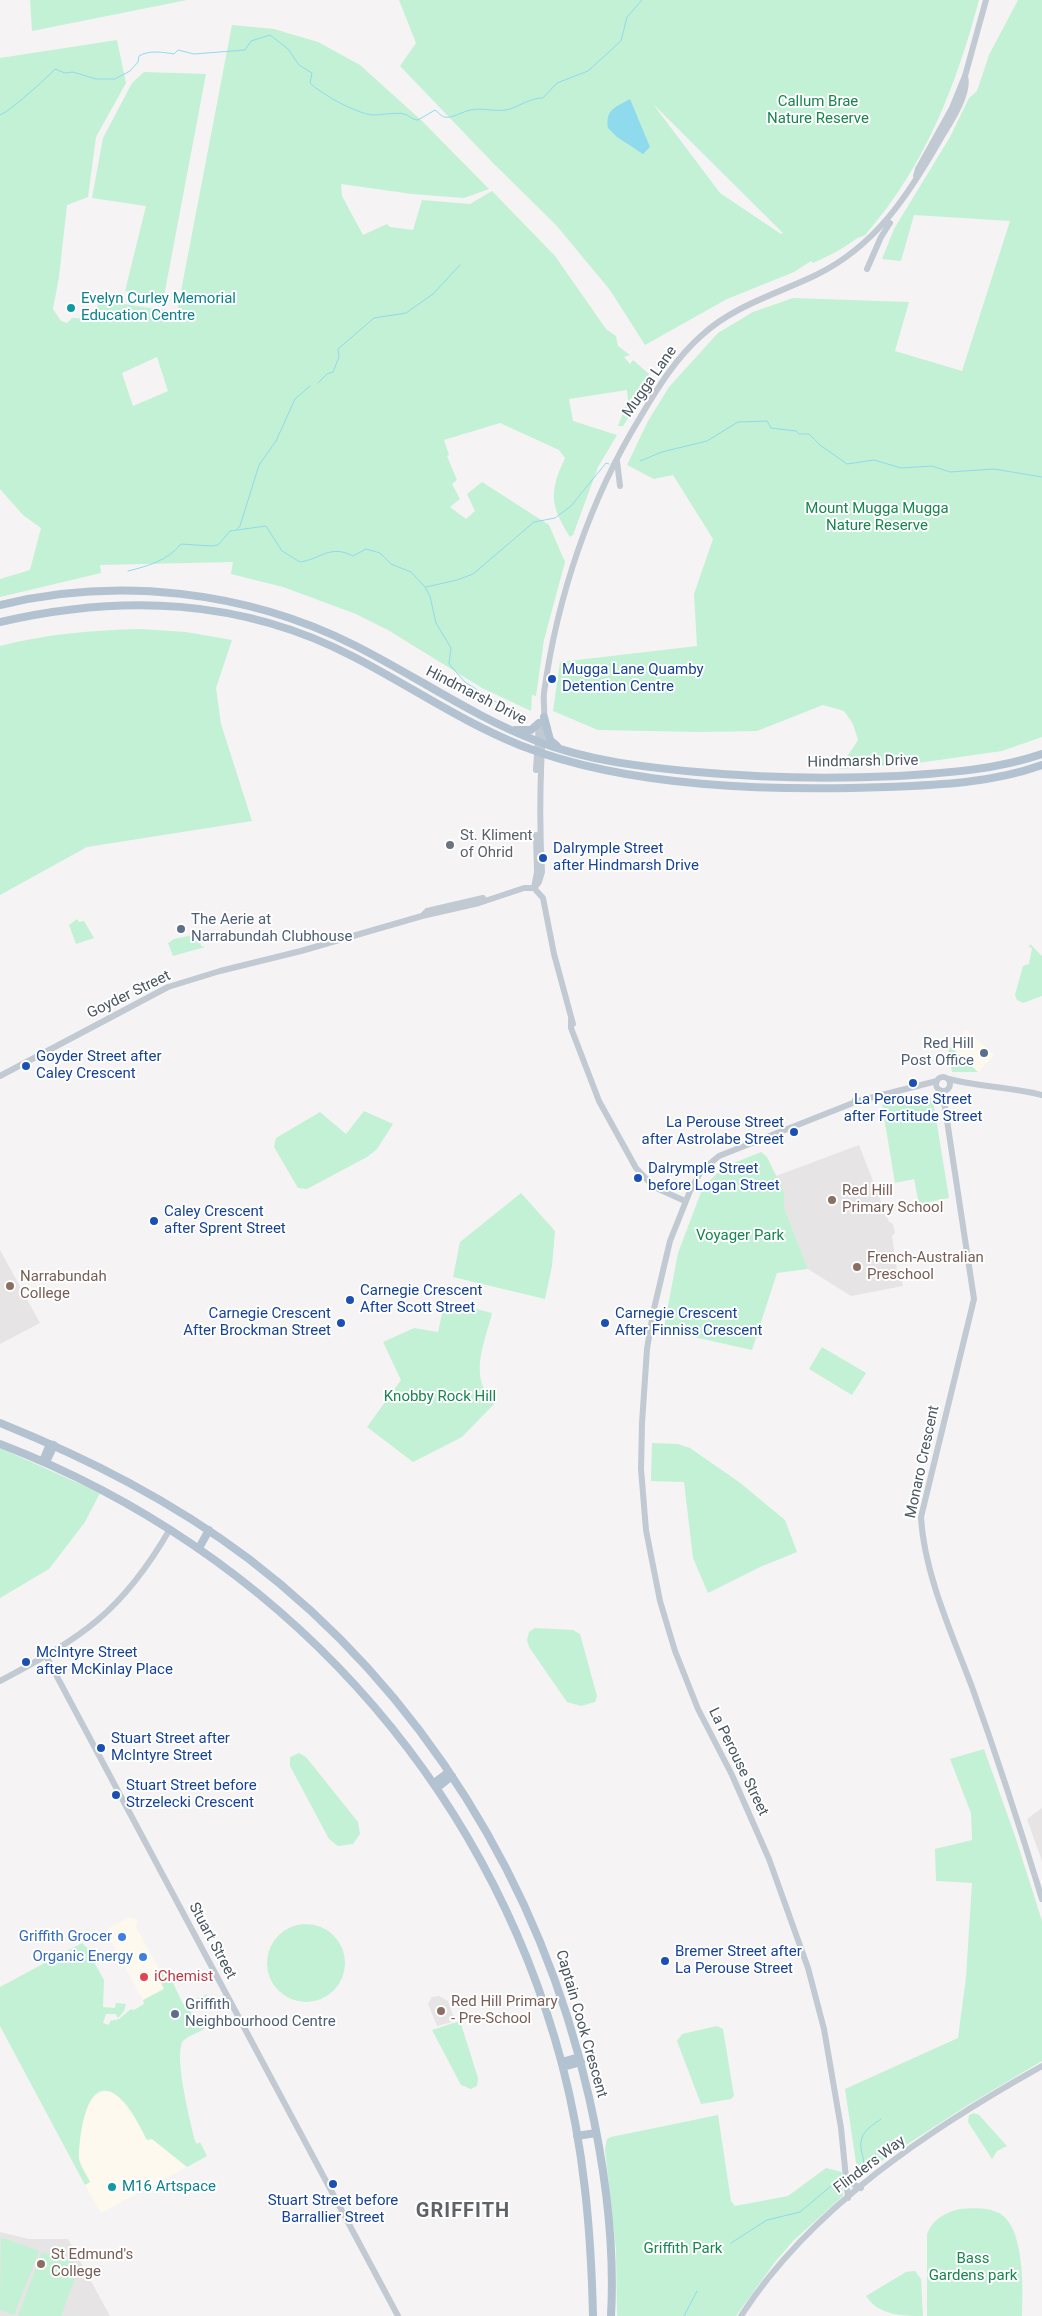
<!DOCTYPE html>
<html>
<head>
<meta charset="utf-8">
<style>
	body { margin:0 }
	canvas { display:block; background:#f5f3f3 }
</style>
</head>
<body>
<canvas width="1042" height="2316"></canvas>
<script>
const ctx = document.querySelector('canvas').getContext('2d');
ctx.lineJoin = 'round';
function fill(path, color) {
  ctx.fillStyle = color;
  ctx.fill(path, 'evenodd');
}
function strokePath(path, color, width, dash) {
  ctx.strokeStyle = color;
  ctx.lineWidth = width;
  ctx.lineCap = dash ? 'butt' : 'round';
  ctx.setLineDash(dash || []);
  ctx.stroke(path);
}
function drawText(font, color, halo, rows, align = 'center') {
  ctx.font = font + ' Roboto,sans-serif';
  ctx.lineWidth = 4;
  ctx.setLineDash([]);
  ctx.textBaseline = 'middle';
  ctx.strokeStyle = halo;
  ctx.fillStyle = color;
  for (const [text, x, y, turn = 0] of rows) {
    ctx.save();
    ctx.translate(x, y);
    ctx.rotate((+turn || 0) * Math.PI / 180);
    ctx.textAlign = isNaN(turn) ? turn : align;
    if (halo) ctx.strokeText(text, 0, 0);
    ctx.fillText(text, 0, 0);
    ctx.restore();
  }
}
const commercial = new Path2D(`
	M966,1030l28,25 -16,17 -27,-25z
	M130,1917l7,3 1,3 -3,2 14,26 10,18 5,2 -7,4 7,13 -21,12 -36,-66 2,-6z
	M103,2092h6l9,4 16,21 13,23 5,-2 35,29 -86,46 -16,-28 5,-3 -11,-23v-13l2,-19 7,-20 7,-11z`);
const education = new Path2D(`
	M859,1145l30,77 4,2 2,9 -3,3 6,42 4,2 1,6 -52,10 -43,-27 -24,-62v-15l-8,-16z
	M0,1250l40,73 -40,21z
	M1042,1808v53l-15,-42z
	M439,1996l9,5 7,20 -18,5 -9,-22 4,-7z
	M0,2232l29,7h39l42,77h-110z`);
const green = new Path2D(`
	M30,0h157l-155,31z
	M399,0h580c-23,86 -54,166 -113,234 -3,3 -7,3 -10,5 -14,10 -27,17 -43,24l-2,-2 -17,11 -67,27 -82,46 -35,-55 -54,-65 -63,-62 -93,-97 16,-23zM653,104l130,129 -2,1 -61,-41z
	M1018,0h24v737l-40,14 -84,12 -79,6 19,-29 -5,-16 -9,-13 -21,-6 -66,26 -55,1 -104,-2 -45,-19 7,-49 137,-16 -3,-52 19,-55 -40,-64 -19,4 -27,-14 21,-44 21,-34 49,-54 35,-21 40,-14 116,4 -14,49 67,20 48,-150 -96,-6 -13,46 -19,-2 12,-30 56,-92 19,-39 8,-7 12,-36z
	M232,25l42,4 44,13 42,23 62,56 67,68 -25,9 -52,-4 -71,-10 1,12 21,39 24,-11 3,3 23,3 9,-30 48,4 22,-13 63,65 51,73 10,7 2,10 12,9 -6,2 6,7 3,-4 16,14 -2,15 -24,37h-5l10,-26 -1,-10 -58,9 4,22 44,14 -19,32 -25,68 -3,2c-20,-32 -21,-45 -5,-79l-6,-8 -59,-27 -56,17 5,15 -2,1 10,24 -5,4 8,15 -10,8 16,12 9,-8 -8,-17 15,-12 67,43 16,37 -21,78 -8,56 -4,-1 -1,16 -49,-23 -94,-58 -32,-16 -73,-27 -52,-13 2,-12 -133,3 1,8 -101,24v-18l30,-9 11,-42 -18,-13 -23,-26v-431l117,-18 9,43 -30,54 -8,60 -21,8 -8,72 -6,32 8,12 6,2 5,-5 25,1 1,-19 79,12zM157,357l11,34 -35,15 -11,-33z
	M144,72l62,2 -42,222 -39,-5 21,-85 -54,-8 11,-60 29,-55z
	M140,629l46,3 46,8 -16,48 5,36 31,97 -165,26 -87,48v-249c47,-12 92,-16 140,-17z
	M77,919l2,3 5,-1 10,17 -18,6 -7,-19z
	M193,935l2,3h5l1,8 4,1 -32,9 -5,-13 6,-4z
	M1030,944l12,12v40l-19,7 -6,-3 -2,-5 8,-29 6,-2 3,-16 -3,-1z
	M951,1047l27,25h-26l-4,-23z
	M927,1096l6,4 16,98 -30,6 -5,-25 -19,4 -13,-78z
	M364,1111l29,13 -16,25 -10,8 -60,32 -9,-1 -24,-41 2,-9 44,-26 26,22z
	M761,1152l6,5 17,35v15l24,62 -31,4 -25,77 -85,-19 -3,-4 14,-74 25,-66 21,-20z
	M521,1193l34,38 -3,35 -7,33 -92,-22 7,-35z
	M445,1301l47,12c-8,33 -24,63 2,91l-32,33 -49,25 -46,-35 34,-47 -18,-38 31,-14 24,4z
	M822,1347l44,26 -14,22 -43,-26z
	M652,1443l26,1 12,4 49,34 46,38 12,32 -37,15 -52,26 -15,-35 -9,-76 -33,-1z
	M0,1448l100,45 -15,29 -36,47 -49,29z
	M535,1628l38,2 7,4 17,62 -2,6 -14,4 -14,-4 -38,-55 -2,-7 2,-8z
	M984,1749l32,90 26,82v140l-74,44 -110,71 -13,-87 113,-51 8,-61 6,-94 -36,-2 -1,-32 37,-9 -1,-27 -21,-54z
	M299,1753l7,4 52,65 2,12 -7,10 -15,2 -9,-7 -39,-73v-9z
	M267 1963a39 39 0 1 1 78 0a39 39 0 1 1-78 0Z
	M82,1943l11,10 -3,2 14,25 -1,27 12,1 1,-5 10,1 -2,7 -6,7 -2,-4h-10l-3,9 6,2 1,-4 9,-2 12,-10 3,1 10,-6 -1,-4 21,-11 -7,-15 7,-3 3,4 7,1 -1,7 10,21 25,-10 -9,9 -4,-3 -8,8 11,12 5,-1 6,5c-6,8 -18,10 -25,16 -12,11 7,84 11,101l2,3 3,-2 7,14 -20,11 -35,-28 -5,1c-8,-15 -18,-38 -34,-47 -29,-16 -34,51 -34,65 0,7 8,17 11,24l-5,3 -85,-159v-39z
	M460,2021l18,57 -1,8 -6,3 -10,-4 -29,-55z
	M717,2026l6,3 11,67 -3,3 -30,5 -24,-63 5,-7z
	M974,2113l5,2 28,31 -10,5 -5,8 -24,-37 1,-7z
	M718,2115l13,86 4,5 53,-10 38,-28 16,4 1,24 -49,44 -19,22 -39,54h-119l-1,-66 -11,-101 2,-10 4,-2z
	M960,2209c13,-1 27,-2 39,4 26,14 24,77 23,103h-95v-82c6,-15 17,-21 33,-25z
	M1,2237l38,14 -25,64 -14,-5z
	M42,2252l38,13 -19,51h-43z
	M915,2271l6,8 2,37c-21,0 -45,-1 -57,-20l40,-24z`);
const water = new Path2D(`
	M630,99l20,48 -7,7 -26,-17 -9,-9c-3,-19 8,-21 22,-29z`);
const stream = new Path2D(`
	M0,115c8,-2 48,-38 55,-46l10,4 8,-1 23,7h19l15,-8 8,-9 1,-6c10,-6 23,-4 35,-2l4,-4 16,4 51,-4 6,-9 19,-6 18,14 11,16 13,8 -2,10c13,12 45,30 63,32 8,0 24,-3 31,-1 5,1 8,6 14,6l17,-10c3,2 6,6 9,7 8,2 19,-6 27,-7 12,-3 26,3 39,-1 11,-4 21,-11 33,-11l14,-15 31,-12 33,-30 6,-24 15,-17
	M318,383l9,-9 6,-2 6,-15 -1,-8 36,-31 32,-5 27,-19 27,-29
	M640,461l22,-9 45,-11 31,-19 29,-1 4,7 25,3 3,3h10l11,11 27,19 27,-4 27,8 31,-2 18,6 44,-3 48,8
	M237,529l3,-3 19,-61 17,-24 19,-42 15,-13
	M128,571c20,-5 39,-10 53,-27l31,2 6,-1 12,-14 36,-5 16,25 18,11c21,-3 30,-18 53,-6l13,-7 14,4 11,11 20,8 14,15 5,9 6,27 15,25 -2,16 16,18 62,40
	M426,587l31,-7 16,-6 61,-52 21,-4 16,-12 35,-43 3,1
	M851,2176c22,-13 8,-18 10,-34 1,-11 12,-17 20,-23
	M731,2243l36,-23 33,-8 31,-26 12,-6
	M684,2316l13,-25`);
const minor = new Path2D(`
	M916,176l2,-7 34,-61 13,-32 21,-76
	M867,269l14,-32 9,-14
	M617,461l3,25
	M536,770l3,-47
	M534,888l5,-6 3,-10c-3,-52 -2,-103 2,-155 1,-8 -1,-16 0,-24 13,-96 46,-194 97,-277 17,-29 35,-58 61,-81 33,-30 75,-41 114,-60 60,-29 93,-81 125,-137 9,-15 29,-45 24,-62
	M534,888l3,-16 -1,-37
	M534,888l9,10 11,56 19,70
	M422,916l5,-5 56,-13
	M571,1020v8l28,73 37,67 18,19 31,14
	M0,1076l168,-89 52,-16 81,-20 121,-35 57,-13 45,-15h10
	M936 1084a7 7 0 1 1 14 0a7 7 0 1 1-14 0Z
	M949,1079c30,8 62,8 93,16
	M940,1090l5,17 29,192 -53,218c3,56 31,117 51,170 25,70 48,140 70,212
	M855,1100l3,1 79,-20
	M46,1656l352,660
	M0,1681c83,-44 122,-69 170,-152
	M847,2175l6,9 8,4
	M848,2198l-7,-70 -17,-99 -16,-61 -39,-109 -37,-84 -34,-66 -23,-58 -15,-50 -14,-71 -5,-61 1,-46 5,-74 6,-36 17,-72 20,-50 11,-20 18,-15 139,-55
	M741,2316c70,-109 190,-188 301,-250`);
const major = new Path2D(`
	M0,605c117,-29 247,-14 354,40 62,31 118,71 183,96 51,20 106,26 160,31 66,6 134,7 201,4 49,-3 97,-6 144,-22
	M0,622c122,-28 241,-24 354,35 56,29 108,65 168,89 108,42 249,45 365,41 52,-2 105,-4 155,-22
	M544,717l6,23 7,6
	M515,730h16l8,-7
	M0,1423c89,36 172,78 249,136 174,133 292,326 340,538 16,71 26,146 22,219
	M0,1444c276,106 486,333 562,620 22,83 29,167 31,252
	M43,1461l7,-17
	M46,1462l8,-17
	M199,1548l10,-18
	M434,1783l15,-11
	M437,1788l15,-12
	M562,2062l17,-5
	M563,2067l18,-5
	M577,2136l19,-3`);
const markers = [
	[71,308,5,"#0f9aa8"],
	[552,679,5,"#1a4fb4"],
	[450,845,5,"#6b7280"],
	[543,858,5,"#1a4fb4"],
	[181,929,5,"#5c6f8a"],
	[984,1053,5,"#5c6f8a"],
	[26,1066,5,"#1a4fb4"],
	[913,1083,5,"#1a4fb4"],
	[794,1132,5,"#1a4fb4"],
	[638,1178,5,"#1a4fb4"],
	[832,1200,5,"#8d6e63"],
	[154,1221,5,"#1a4fb4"],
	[857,1267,5,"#8d6e63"],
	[10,1286,5,"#8d6e63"],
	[350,1300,5,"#1a4fb4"],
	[341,1323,5,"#1a4fb4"],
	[605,1323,5,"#1a4fb4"],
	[26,1662,5,"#1a4fb4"],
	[101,1748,5,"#1a4fb4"],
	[116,1795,5,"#1a4fb4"],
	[122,1937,5,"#3f7fe0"],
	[143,1957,5,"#3f7fe0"],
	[665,1961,5,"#1a4fb4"],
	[144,1977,5,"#e0444e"],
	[441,2011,5,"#8d6e63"],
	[175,2014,5,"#5c6f8a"],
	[333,2184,5,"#1a4fb4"],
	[112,2187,5,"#0f9aa8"],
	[41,2264,5,"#8d6e63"]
];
const parkNames = [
	["Callum Brae",818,102],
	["Nature Reserve",818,119],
	["Mount Mugga Mugga",877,509],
	["Nature Reserve",877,526],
	["Voyager Park",740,1236],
	["Knobby Rock Hill",440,1397],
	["Griffith Park",683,2249],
	["Bass",973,2259],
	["Gardens park",973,2276]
];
const cultureNames = [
	["Evelyn Curley Memorial",81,299],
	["Education Centre",81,316],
	["M16 Artspace",122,2187]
];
const streetNames = [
	["Mugga Lane",650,382,-55],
	["Hindmarsh Drive",476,696,27],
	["Hindmarsh Drive",863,762,-1],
	["Goyder Street",129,995,-26],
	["Monaro Crescent",923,1462,-78],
	["La Perouse Street",738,1762,64],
	["Stuart Street",212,1941,62],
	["Captain Cook Crescent",581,2024,74],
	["Flinders Way",870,2165,-37]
];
const transitNames = [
	["Mugga Lane Quamby",562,670],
	["Detention Centre",562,687],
	["Dalrymple Street",553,849],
	["after Hindmarsh Drive",553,866],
	["Goyder Street after",36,1057],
	["Caley Crescent",36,1074],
	["La Perouse Street",913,1100,"center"],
	["after Fortitude Street",913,1117,"center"],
	["La Perouse Street",784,1123,"right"],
	["after Astrolabe Street",784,1140,"right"],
	["Dalrymple Street",648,1169],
	["before Logan Street",648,1186],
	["Caley Crescent",164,1212],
	["after Sprent Street",164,1229],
	["Carnegie Crescent",360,1291],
	["After Scott Street",360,1308],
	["Carnegie Crescent",331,1314,"right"],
	["After Brockman Street",331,1331,"right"],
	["Carnegie Crescent",615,1314],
	["After Finniss Crescent",615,1331],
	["McIntyre Street",36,1653],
	["after McKinlay Place",36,1670],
	["Stuart Street after",111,1739],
	["McIntyre Street",111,1756],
	["Stuart Street before",126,1786],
	["Strzelecki Crescent",126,1803],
	["Bremer Street after",675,1952],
	["La Perouse Street",675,1969],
	["Stuart Street before",333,2201,"center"],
	["Barrallier Street",333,2218,"center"]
];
const worshipNames = [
	["St. Kliment",460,836],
	["of Ohrid",460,853]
];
const serviceNames = [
	["The Aerie at",191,920],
	["Narrabundah Clubhouse",191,937],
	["Red Hill",974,1044,"right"],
	["Post Office",974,1061,"right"],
	["Griffith",185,2005],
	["Neighbourhood Centre",185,2022]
];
const educationNames = [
	["Red Hill",842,1191],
	["Primary School",842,1208],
	["French-Australian",867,1258],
	["Preschool",867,1275],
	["Narrabundah",20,1277],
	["College",20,1294],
	["Red Hill Primary",451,2002],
	["- Pre-School",451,2019],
	["St Edmund's",51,2255],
	["College",51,2272]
];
const shopNames = [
	["Griffith Grocer",112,1937],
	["Organic Energy",133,1957]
];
const healthNames = [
	["iChemist",154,1977]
];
const districtNames = [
	["GRIFFITH",463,2212]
];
fill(commercial, '#fdf9ef');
fill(education, '#e6e4e5');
fill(green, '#c3f1d5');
fill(water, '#90daee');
strokePath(stream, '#90daee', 1);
strokePath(minor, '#c1cad2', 6);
strokePath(major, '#b3c2d1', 8);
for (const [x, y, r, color] of markers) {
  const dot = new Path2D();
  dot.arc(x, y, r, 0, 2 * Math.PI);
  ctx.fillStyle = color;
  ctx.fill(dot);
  strokePath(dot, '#fff', 2);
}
drawText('15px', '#17864f', '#fff', parkNames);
drawText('15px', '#0d838f', '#fff', cultureNames, 'left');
drawText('15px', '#4a5661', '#fff', streetNames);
drawText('15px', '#164399', '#fff', transitNames, 'left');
drawText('15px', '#5b616d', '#fff', worshipNames, 'left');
drawText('15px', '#4e5e75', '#fff', serviceNames, 'left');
drawText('15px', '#785e54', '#fff', educationNames, 'left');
drawText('15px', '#366cbe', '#fff', shopNames, 'right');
drawText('15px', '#be3a42', '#fff', healthNames, 'left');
ctx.letterSpacing = '1px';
drawText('bold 20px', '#5f6368', '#fff', districtNames);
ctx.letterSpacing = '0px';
</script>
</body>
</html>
